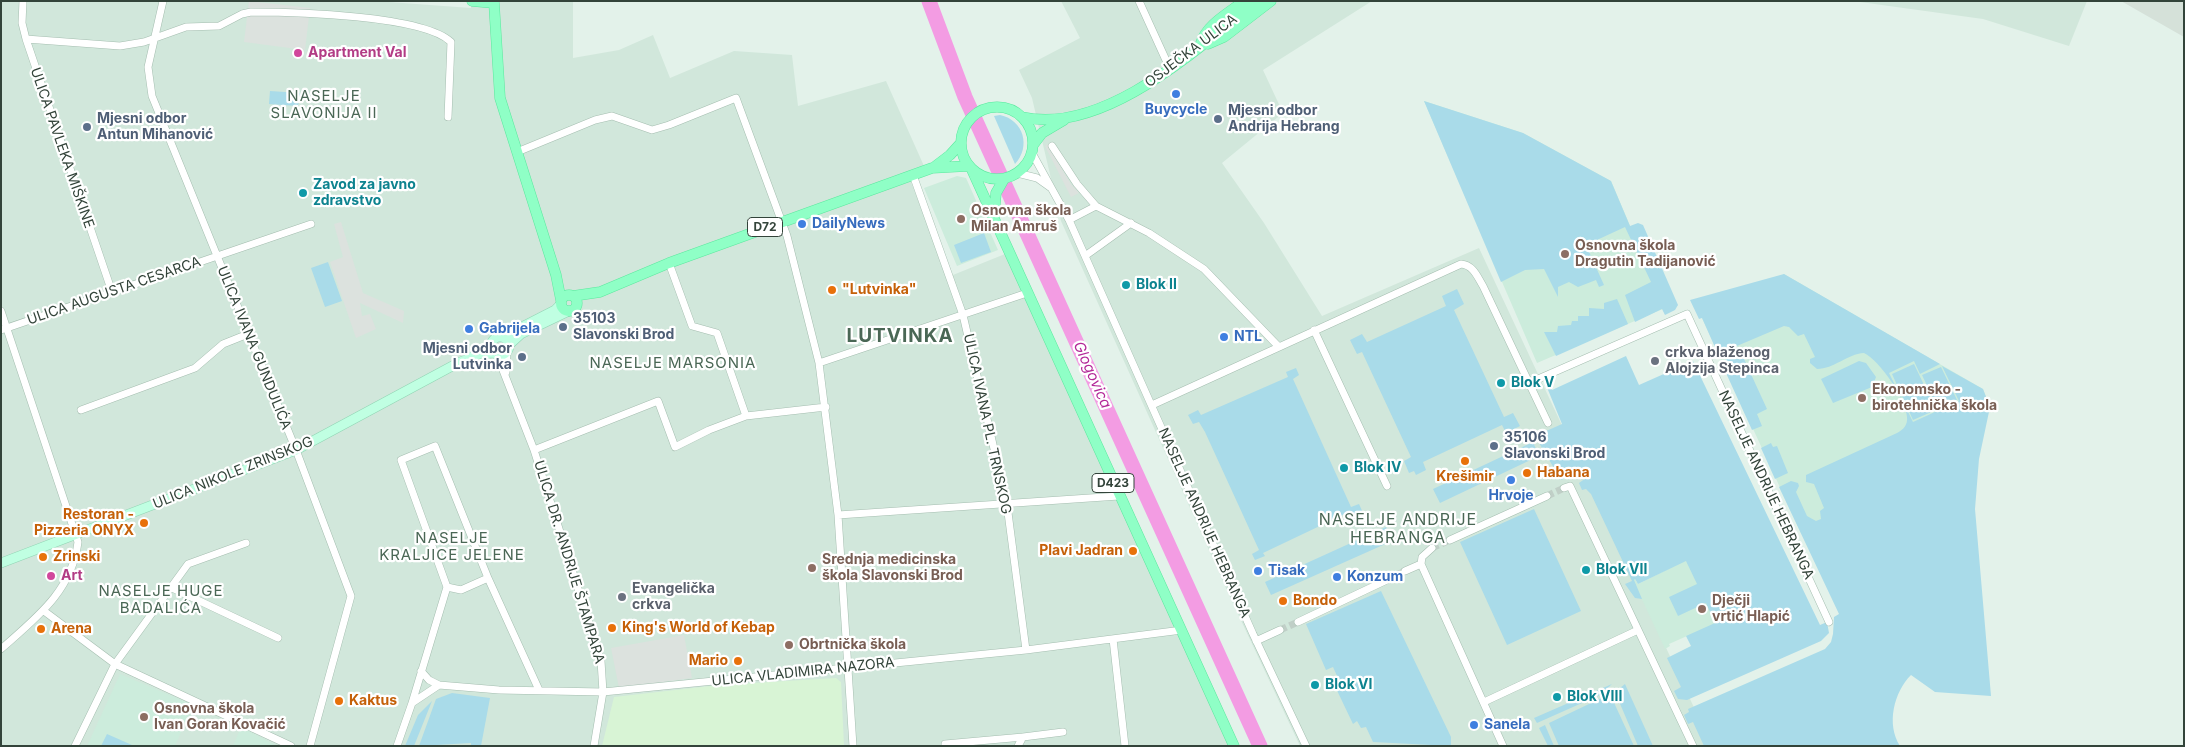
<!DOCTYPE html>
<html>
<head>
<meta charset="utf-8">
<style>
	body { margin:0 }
	#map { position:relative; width:2185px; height:747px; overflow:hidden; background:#e3f2ea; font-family:Inter,sans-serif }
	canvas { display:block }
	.frame { position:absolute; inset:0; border:2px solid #33443a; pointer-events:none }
</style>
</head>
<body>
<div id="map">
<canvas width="2185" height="747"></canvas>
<div class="frame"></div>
</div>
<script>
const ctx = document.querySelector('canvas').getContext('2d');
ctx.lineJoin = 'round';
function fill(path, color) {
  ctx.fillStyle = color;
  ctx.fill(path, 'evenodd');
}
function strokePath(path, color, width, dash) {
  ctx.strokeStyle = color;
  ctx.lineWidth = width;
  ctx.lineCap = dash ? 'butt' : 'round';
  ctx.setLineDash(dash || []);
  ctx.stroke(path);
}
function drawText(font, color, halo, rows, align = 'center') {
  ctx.font = font + ' Inter,sans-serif';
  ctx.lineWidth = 4.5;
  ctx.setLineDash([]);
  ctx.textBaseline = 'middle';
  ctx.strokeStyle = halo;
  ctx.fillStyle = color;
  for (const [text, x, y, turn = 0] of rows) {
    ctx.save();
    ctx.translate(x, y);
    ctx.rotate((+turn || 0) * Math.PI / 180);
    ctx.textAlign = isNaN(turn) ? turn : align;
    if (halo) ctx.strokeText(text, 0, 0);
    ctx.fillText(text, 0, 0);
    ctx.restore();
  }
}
const residential = new Path2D(`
	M1,1h374l96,7v-7h102v57l46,-8 34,-15 17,43 64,-27 58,4 6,51 88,-25 38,85 -17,6 41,105 57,-23 225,492h-1229z
	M1061,1h311l-109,69 20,43 -61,50 42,60 58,93 157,-68 233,498h-412l-70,-149 -169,-376 -29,-123 -13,-28 61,-32z
	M1853,1h234l-18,45 -86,-27z`);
const industrial = new Path2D(`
	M2121,1h63v36z`);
const education = new Path2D(`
	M1424,101l99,32 88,48 54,127 -128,55z
	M957,176l9,2 32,72 -41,16 -33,-78z
	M1784,274l199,115 7,18 -189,126 -99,-215z
	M1686,560l1,1 85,84 -66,31 -19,-40 -18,8 1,2 -5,3 -32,-69 2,-1 3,5z
	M120,674l73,31 -18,41h-88z
	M241,727l19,10 17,9h-44z`);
const medical = new Path2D(`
	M836,678l5,4 3,64h-242l12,-49 105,-12z`);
const green = new Path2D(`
	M270,91l30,2 -2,13 -29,-2z
	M1424,101l99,32 88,48 19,45 8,-3 5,2 35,80 -3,5 -10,5 -3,-6 -27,13 -10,-27 26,-13 -26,-55 -39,18 18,40 -5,2 -3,-7 -18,7 -9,-5 -11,5v10l-14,-28 -19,1 -24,12z
	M1000,115c24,5 31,32 15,49l-21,-48z
	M984,233l7,19 -30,11 -7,-18z
	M328,262l14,39 -17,6 -14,-39z
	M1784,274l156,90 -20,10 -6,-13 -25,12 24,49 46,-21 -17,-35 41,23 7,18 -11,52 -4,50 16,187 -56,-4 -24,-17c-17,17 -25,49 -11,71h-196l-11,-24 -5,2 -4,-9 5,-3 -1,-3 137,-60 6,-7 2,-8 1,-17 5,-3 -60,-127 12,-6 7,2 1,3 -3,6 11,24 9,5 5,-2 -1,-8 4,-3 -10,-24 -8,-2v-7l91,-42c6,-3 11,-8 10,-16 -1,-18 -27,-56 -43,-64 -17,1 -30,16 -47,16l-7,-6v-4l5,-2 -11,-23 -6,2 -9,-9 -5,-1 -66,28 -16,-36 -3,1 -9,-19z
	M1457,289l7,15 -10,6 50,107 9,-4 7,13 -14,7 -4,-8 -79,37 3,8 -10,5 -2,-4 -5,2 -5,-12 7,-4 -49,-105 -5,2 -7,-14 12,-6 5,8 79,-36 -4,-10z
	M1617,299l11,25 -72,32 -12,-24h13l1,-6 13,-1 1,-4h6v-5h11v-8l15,1v-6z
	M1626,356l13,29 54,-24 127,264 7,-3 2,11 -8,8 -134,59 -9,-1 -4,-8 7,-4 -14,-29 24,-12 -5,-10 29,-13 -9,-20 -28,13 -9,-19 28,-13 -11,-23 -48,23 -3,-5 -1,1 8,19 -7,-1 -10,-14 7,-3 -41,-87 -5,-5 -4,1 -3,-7 7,-5 -3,-8 -22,10 -26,-44 27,-12 -16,-39 2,-1 4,6z
	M1733,356l11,3 23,50 -10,5 5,12 -10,4 -31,-68z
	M1859,361l7,2 10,14 -4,10 -39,16 -12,-24z
	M1914,364l22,46 -23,10 -21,-46z
	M1941,367l16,33 -19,9 -16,-34z
	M1296,368l3,7 -6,4 58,128 8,-3 5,11 -10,5 -2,-5 -5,2 -2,-3 -82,39 2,3 -10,4 -3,-6 7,-4 -54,-118 -6,-10 -6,2 -5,-9 10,-5 3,5 87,-38 -2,-5z
	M1533,442l6,14 -99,47 -7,-14z
	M1771,443l2,4 4,-1 11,27 -13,6 -14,-31z
	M1534,509l47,102 -74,34 -47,-103z
	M1386,527l6,14 -121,54 -6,-13z
	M1381,591l70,146v9l-78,-4 -7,-15 -5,1 -4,-7 -4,3 -21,-44 6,-2 -5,-11 -7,3 -20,-46z
	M1612,684l-12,11 -63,28 -3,-5z
	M1625,684l28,62h-15l-23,-54z
	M452,693l38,5 -9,48h-10v-3l-52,3 17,-47z
	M1610,694l24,52h-75l-10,-23z
	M432,701l-18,45h-9l13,-31z
	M1545,725l9,21h-6l-9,-18z
	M107,734l25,11v1h-31z`);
const parking = new Path2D(`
	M249,1l61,7 -5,42 -61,-8z
	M1047,144l24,40 8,9 -8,4 -26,-51z
	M341,222l22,71 41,18 -1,12 -43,-20 2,13 8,-2 6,15 -20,9 -26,-76 13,-5 -9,-33z
	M684,635l8,43 -73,10 -8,-40z`);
const river = new Path2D(`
	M929,1l36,96 295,649`);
const streetTunnel = new Path2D(`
	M1547,496l17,-8
	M1432,548l18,-8
	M1389,579l16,-8
	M1280,630l18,-8`);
const street = new Path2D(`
	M23,1l-1,22 4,16 86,253
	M163,1l-15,66 4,29 144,354 55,146 -41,150
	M1139,1l31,68
	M26,39l94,7 24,-4 42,-15 33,-1 23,-12 9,-2c41,0 172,3 200,30l-3,75
	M1052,146l25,38 19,22 53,27 55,36 74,77
	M517,152l78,-32 17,-4 40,14 17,-5 67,-27 51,138 32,127 19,152 15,231
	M1032,153l37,67 184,414 53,112
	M1017,173l20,5 14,10
	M913,175l50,140 44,190 19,145
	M1069,220l27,-14
	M1085,256l46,-33
	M1,311l77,231c-6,49 -42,76 -77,107
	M1,330l310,-106
	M1314,330l73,156
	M497,355l37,95 67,211 2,31 -9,54
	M819,363l208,-70
	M506,372l1,-20
	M1529,383l158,-69 142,308
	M1152,405l309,-141c12,1 16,12 22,22l65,137
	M81,410l114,-42 28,-24 25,-10
	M746,416l80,-9
	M534,450l124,-49 17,46 34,-17 37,-14 -29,-83 -25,-7 -23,-63
	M1564,488l6,-2 123,260
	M838,515l281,-19
	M1450,540l97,-44
	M1421,564l1,-7 10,-9
	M1405,571l16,-7 82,182
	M170,587l108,51
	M447,587l14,3 27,-12
	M44,611l71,53 176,82
	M1298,622l91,-43
	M1113,639l12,107
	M1256,641l24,-11
	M421,671l8,9 10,5
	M1484,702l154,-72
	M412,703l35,-116 -46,-127 34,-14 53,132 51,112
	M1023,737l40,-5
	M75,746l40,-82 73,-100 58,-21
	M397,746l15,-43 27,-18 60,5 104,2 423,-42 156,-20
	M945,746v-2l78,-7 -5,9`);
const secondary = new Path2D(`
	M491 346a9 9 0 1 1 18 0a9 9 0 1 1-18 0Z
	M502,337l53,-27 6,-6
	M509,345l12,-11 48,-23
	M1,563l295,-113 160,-86 23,-10 15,-1`);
const primary = new Path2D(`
	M472,1l22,2 6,95 56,177 5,25
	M1201,43c6,-19 28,-30 43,-42
	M1208,44l16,-7 47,-36
	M961 143a36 36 0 1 1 72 0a36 36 0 1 1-72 0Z
	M1022,117c81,19 176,-69 235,-116
	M1033,145l9,-12 22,-13
	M933,168l17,-13 10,-11
	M972,170l262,576
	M994,216l2,-23 8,-14
	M561 303a8 8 0 1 1 16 0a8 8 0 1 1-16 0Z
	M573,296l27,-4 69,-29 263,-95 36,-2`);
const markers = [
	[298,53,5,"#d1479c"],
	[1176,94,5,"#3f7fe0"],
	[1218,119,5,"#5c6f8a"],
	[87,127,5,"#5c6f8a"],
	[303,193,5,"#0f9aa8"],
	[961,219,5,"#8d6e63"],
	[802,224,5,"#3f7fe0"],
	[1565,254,5,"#8d6e63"],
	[1126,285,5,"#0f9aa8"],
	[832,290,5,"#e8710a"],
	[563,327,5,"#5c6f8a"],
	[469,329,5,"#3f7fe0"],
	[1224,337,5,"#3f7fe0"],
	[522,357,5,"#5c6f8a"],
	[1655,361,5,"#6b7280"],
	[1501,383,5,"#0f9aa8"],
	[1862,398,5,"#8d6e63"],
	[1494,446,5,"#5c6f8a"],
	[1465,461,5,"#e8710a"],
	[1344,468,5,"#0f9aa8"],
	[1527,473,5,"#e8710a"],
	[1511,480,5,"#3f7fe0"],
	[144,523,5,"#e8710a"],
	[1133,551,5,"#e8710a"],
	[43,557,5,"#e8710a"],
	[812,568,5,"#8d6e63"],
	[1586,570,5,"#0f9aa8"],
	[1258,571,5,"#3f7fe0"],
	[51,576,5,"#d1479c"],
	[1337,577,5,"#3f7fe0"],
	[622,597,5,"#6b7280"],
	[1283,601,5,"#e8710a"],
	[1702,609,5,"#8d6e63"],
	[612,628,5,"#e8710a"],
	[41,629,5,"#e8710a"],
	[789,645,5,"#8d6e63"],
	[738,661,5,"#e8710a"],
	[1315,685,5,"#0f9aa8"],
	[1557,697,5,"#0f9aa8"],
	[339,701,5,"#e8710a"],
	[144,717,5,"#8d6e63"],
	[1474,725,5,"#3f7fe0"]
];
const shields = [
	[765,227,35],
	[1113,483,42]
];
const shieldNames = [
	["D72",765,227],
	["D423",1113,483]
];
const streetNames = [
	["OSJEČKA ULICA",1191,51,-37],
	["ULICA PAVLEKA MIŠKINE",62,148,71],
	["ULICA AUGUSTA CESARCA",114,291,-19],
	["ULICA IVANA GUNDULIĆA",254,348,68],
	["ULICA IVANA PL. TRNSKOG",987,424,78],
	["ULICA NIKOLE ZRINSKOG",233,473,-22],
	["NASELJE ANDRIJE HEBRANGA",1766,485,65],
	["NASELJE ANDRIJE HEBRANGA",1204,523,66],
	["ULICA DR. ANDRIJE ŠTAMPARA",569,562,73],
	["ULICA VLADIMIRA NAZORA",803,672,-6]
];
const hotelNames = [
	["Apartment Val",308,53],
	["Art",61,576]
];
const shopNames = [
	["Buycycle",1176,110,"center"],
	["DailyNews",812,224],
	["Gabrijela",479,329],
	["NTL",1234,337],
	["Hrvoje",1511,496,"center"],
	["Tisak",1268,571],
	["Konzum",1347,577],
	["Sanela",1484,725]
];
const serviceNames = [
	["Mjesni odbor",1228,111],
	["Andrija Hebrang",1228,127],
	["Mjesni odbor",97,119],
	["Antun Mihanović",97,135],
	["35103",573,319],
	["Slavonski Brod",573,335],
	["Mjesni odbor",512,349,"right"],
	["Lutvinka",512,365,"right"],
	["35106",1504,438],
	["Slavonski Brod",1504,454]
];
const cultureNames = [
	["Zavod za javno",313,185],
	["zdravstvo",313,201],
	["Blok II",1136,285],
	["Blok V",1511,383],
	["Blok IV",1354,468],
	["Blok VII",1596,570],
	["Blok VI",1325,685],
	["Blok VIII",1567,697]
];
const educationNames = [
	["Osnovna škola",971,211],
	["Milan Amruš",971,227],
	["Osnovna škola",1575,246],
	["Dragutin Tadijanović",1575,262],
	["Ekonomsko -",1872,390],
	["birotehnička škola",1872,406],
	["Srednja medicinska",822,560],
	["škola Slavonski Brod",822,576],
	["Dječji",1712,601],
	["vrtić Hlapić",1712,617],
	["Obrtnička škola",799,645],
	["Osnovna škola",154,709],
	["Ivan Goran Kovačić",154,725]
];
const foodNames = [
	["\"Lutvinka\"",842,290],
	["Habana",1537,473],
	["Krešimir",1465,477,"center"],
	["Restoran -",134,515,"right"],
	["Pizzeria ONYX",134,531,"right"],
	["Plavi Jadran",1123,551,"right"],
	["Zrinski",53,557],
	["Bondo",1293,601],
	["King's World of Kebap",622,628],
	["Arena",51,629],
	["Mario",728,661,"right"],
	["Kaktus",349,701]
];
const worshipNames = [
	["crkva blaženog",1665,353],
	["Alojzija Stepinca",1665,369],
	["Evangelička",632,589],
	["crkva",632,605]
];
const neighbourhoodNames = [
	["NASELJE",324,96],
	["SLAVONIJA II",324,113],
	["NASELJE MARSONIA",673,363],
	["NASELJE",452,538],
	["KRALJICE JELENE",452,555],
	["NASELJE HUGE",161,591],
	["BADALIĆA",161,608]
];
const waterNames = [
	["Glogovica",1092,375,66]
];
const quarterNames = [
	["NASELJE ANDRIJE",1398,520],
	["HEBRANGA",1398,538]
];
const districtNames = [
	["LUTVINKA",900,336]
];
fill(residential, '#d1e7db');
fill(industrial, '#d5e1d9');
fill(education, '#ccecdc');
fill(medical, '#d8f4d5');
fill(green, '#a9dbe9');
fill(parking, '#dce2de');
strokePath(river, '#f39ce3', 15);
strokePath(streetTunnel, '#c0cfc7', 7, [7, 3.5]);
strokePath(street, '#a5beb0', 8);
strokePath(secondary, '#90d4b3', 10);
strokePath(primary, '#5be89e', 11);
strokePath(street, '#fff', 7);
strokePath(secondary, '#c0ffe2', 9);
strokePath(primary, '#8fffc6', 10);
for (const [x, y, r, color] of markers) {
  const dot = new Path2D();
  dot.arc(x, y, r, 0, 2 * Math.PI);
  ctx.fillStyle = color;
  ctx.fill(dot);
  strokePath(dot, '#fff', 2);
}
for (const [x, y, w] of shields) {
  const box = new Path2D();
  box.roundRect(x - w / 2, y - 9.5, w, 19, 4);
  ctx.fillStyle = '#fff';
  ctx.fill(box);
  strokePath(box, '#33443a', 1);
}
drawText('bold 12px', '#33443a', null, shieldNames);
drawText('14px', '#33443a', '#fff', streetNames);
drawText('bold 14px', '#b23c85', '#fff', hotelNames, 'left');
drawText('bold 14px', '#366cbe', '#fff', shopNames, 'left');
drawText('bold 14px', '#4e5e75', '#fff', serviceNames, 'left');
drawText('bold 14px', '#0d838f', '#fff', cultureNames, 'left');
drawText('bold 14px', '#785e54', '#fff', educationNames, 'left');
drawText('bold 14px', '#c56008', '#fff', foodNames, 'left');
drawText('bold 14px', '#5b616d', '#fff', worshipNames, 'left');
ctx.letterSpacing = '1px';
drawText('15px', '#4a6755', '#fff', neighbourhoodNames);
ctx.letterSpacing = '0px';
drawText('italic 15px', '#b32998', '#fff', waterNames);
ctx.letterSpacing = '1px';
drawText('16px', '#4a6755', '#fff', quarterNames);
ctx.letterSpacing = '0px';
ctx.letterSpacing = '1px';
drawText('bold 19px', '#4a6755', '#fff', districtNames);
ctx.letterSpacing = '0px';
</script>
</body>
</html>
